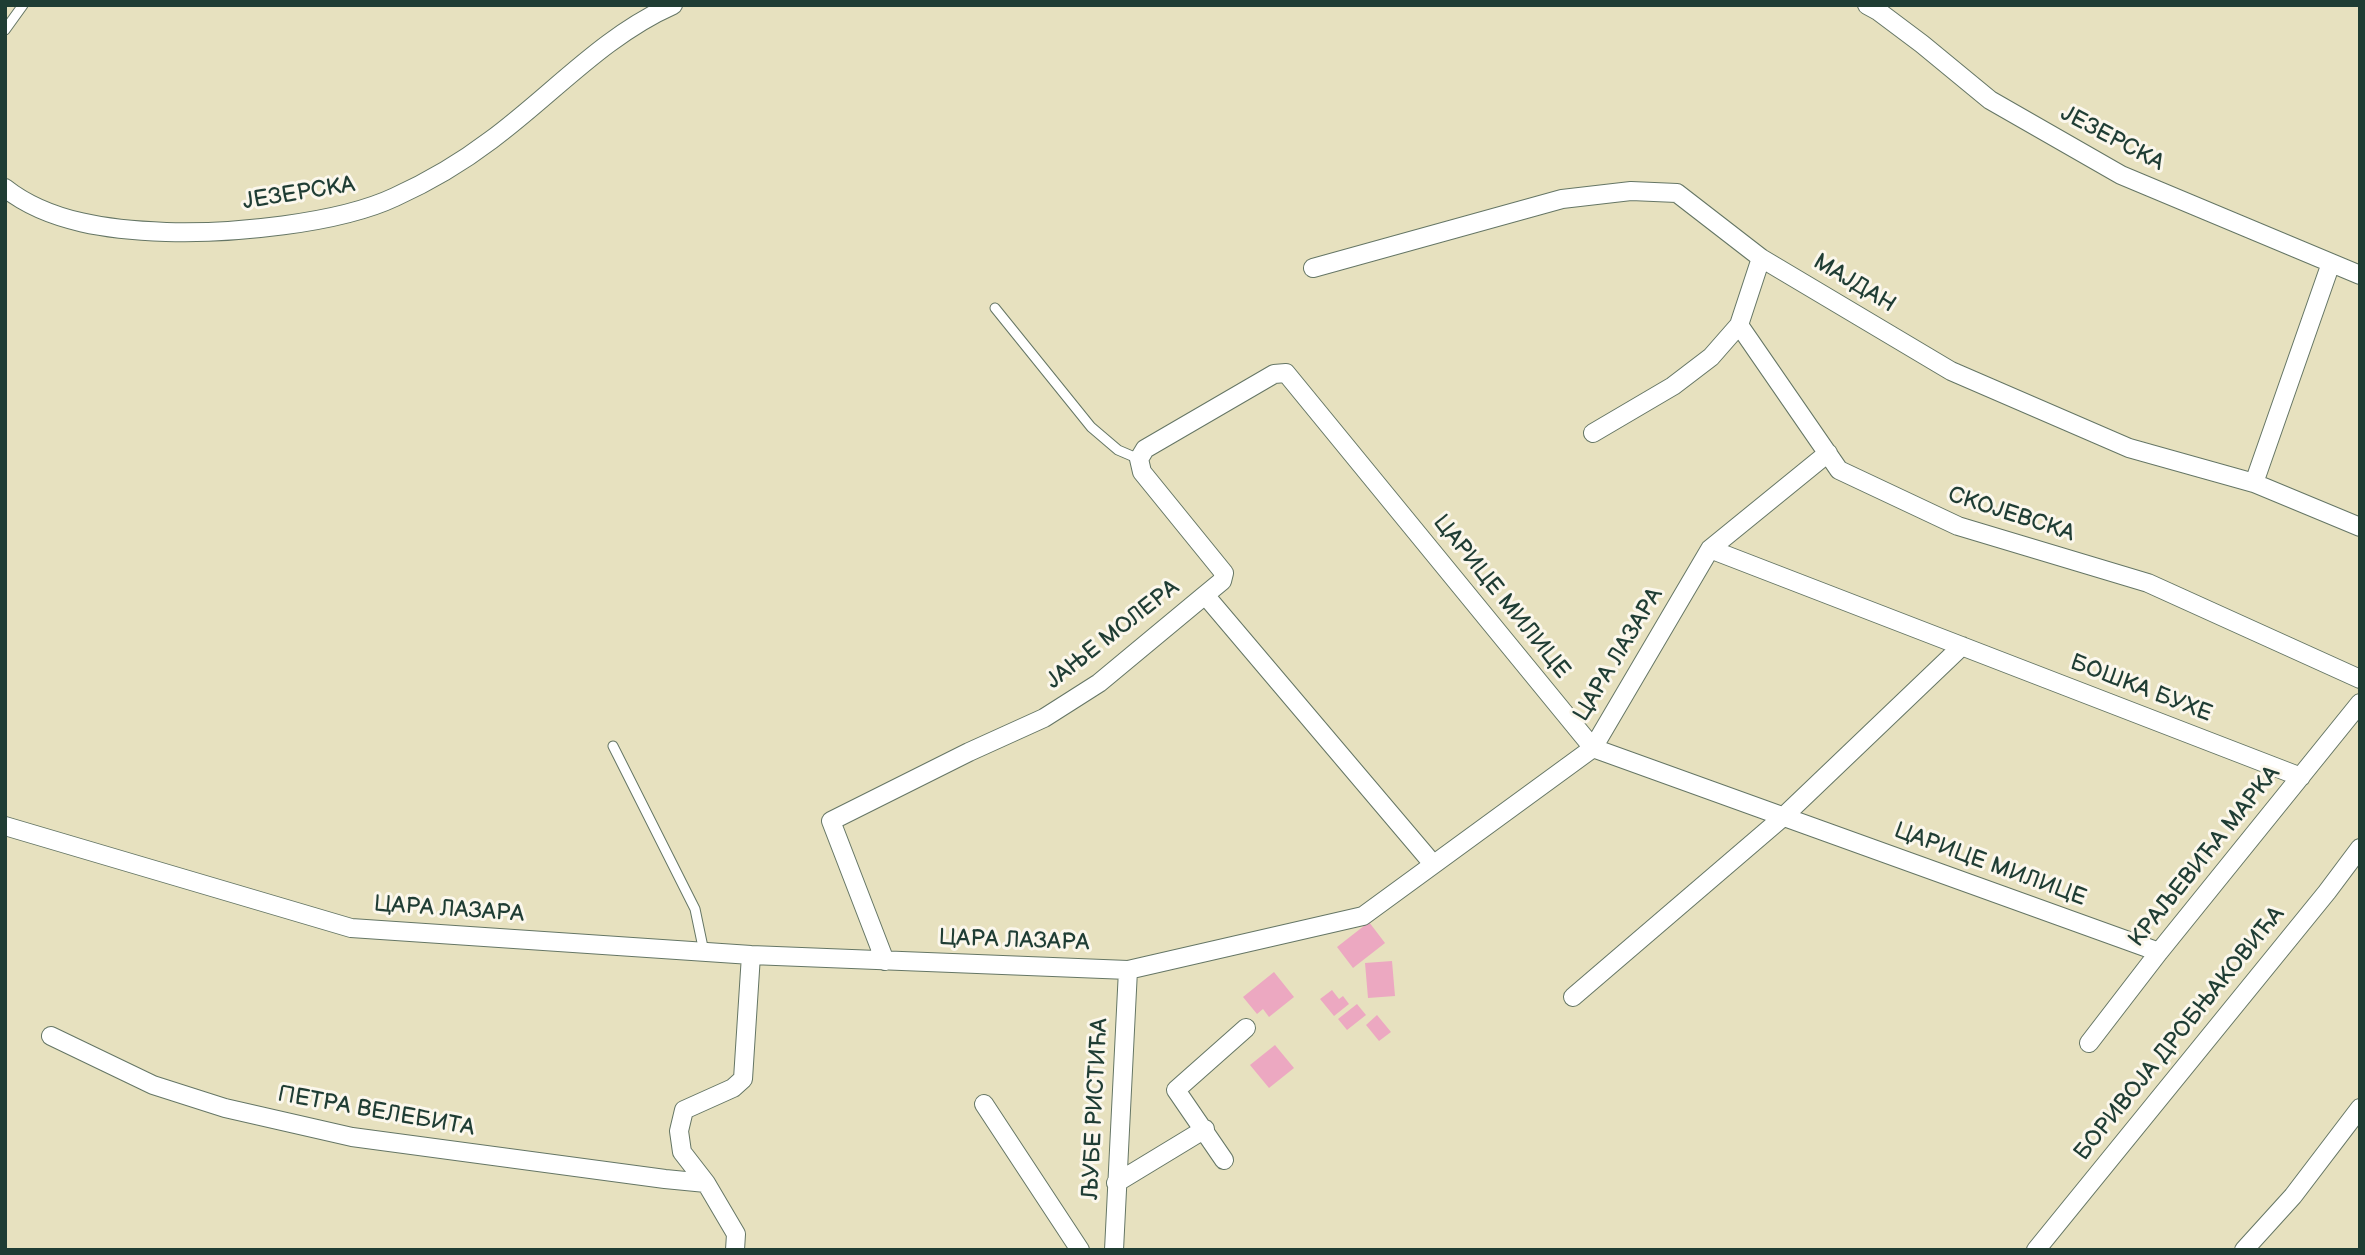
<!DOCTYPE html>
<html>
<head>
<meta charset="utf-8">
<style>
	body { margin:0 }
	#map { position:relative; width:2365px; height:1255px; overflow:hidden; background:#e7e1bf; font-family:"Balsamiq Sans",sans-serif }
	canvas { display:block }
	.frame { position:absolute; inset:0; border:7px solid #1f3d34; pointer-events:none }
</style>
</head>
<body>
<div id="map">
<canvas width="2365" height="1255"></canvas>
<div class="frame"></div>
</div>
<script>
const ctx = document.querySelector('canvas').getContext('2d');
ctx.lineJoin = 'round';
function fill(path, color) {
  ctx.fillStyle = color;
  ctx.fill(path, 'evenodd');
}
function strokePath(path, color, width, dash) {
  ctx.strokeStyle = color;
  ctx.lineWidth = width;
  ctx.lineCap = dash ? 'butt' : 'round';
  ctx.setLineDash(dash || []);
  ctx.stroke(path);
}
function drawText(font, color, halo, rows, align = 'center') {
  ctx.font = font + ' "Balsamiq Sans",sans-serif';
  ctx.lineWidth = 6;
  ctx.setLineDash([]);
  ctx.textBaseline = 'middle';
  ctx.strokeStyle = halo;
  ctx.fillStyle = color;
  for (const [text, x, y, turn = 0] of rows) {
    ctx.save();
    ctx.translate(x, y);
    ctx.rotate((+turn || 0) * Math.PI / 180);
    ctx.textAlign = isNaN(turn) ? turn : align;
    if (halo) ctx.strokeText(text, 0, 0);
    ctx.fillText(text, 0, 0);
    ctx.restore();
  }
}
const building = new Path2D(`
	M1369,922l16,21 -32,25 -16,-21z
	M1392,961l3,35 -27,2 -3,-35z
	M1274,972l20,25 -25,20 -6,-8 -6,5 -14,-17z
	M1332,990l7,9 4,-3 6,8 -15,12 -14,-17z
	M1357,1004l9,11 -19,15 -9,-11z
	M1377,1015l14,17 -12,9 -13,-16z
	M1275,1045l19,23 -25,20 -19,-23z`);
const service = new Path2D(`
	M5,30l18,-25
	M995,308l96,119 27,23 21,9
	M613,746l82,163 9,43`);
const minor = new Path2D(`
	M1867,5l11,6 44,33 68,56 131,75 239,100
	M5,188c44,35 107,42 161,44 64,2 172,-8 229,-35 33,-15 67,-35 96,-57 61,-45 112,-104 182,-135
	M1761,258l-22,67 100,145 119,56 190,57 212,96
	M1313,268l249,-69 69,-8 46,2 84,65 190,113 178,77 125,35 106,44
	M1593,433l80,-47 38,-29 28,-32
	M2254,483l77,-220
	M1710,549l591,228
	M1205,595l17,-14 2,-8 -82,-101 -3,-13 6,-10 129,-75 12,-1 307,375 566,204
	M5,826l346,102 400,27 377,15 235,-54 230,-168 117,-199 118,-96
	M885,961l-54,-140 138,-69 75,-34 55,-35 106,-88 228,269
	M1573,997l210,-180 179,-171
	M51,1036l102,49 72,23 127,29 313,42 41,4
	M2089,1043l70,-91 201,-249
	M984,1104l96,146
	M1224,1160l-48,-70 70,-62
	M1116,1183l89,-54
	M735,1250l1,-16 -30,-51 -24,-31 -3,-21 5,-21 49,-22 10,-9 8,-124
	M1114,1250l14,-280
	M2036,1250l291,-358 33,-44
	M2244,1250l49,-54 67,-88`);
const streetNames = [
	["ЈЕЗЕРСКА",2112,139,28],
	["ЈЕЗЕРСКА",299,194,-9],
	["МАЈДАН",1854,284,31],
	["СКОЈЕВСКА",2011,515,18],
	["ЦАРИЦЕ МИЛИЦЕ",1501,597,51],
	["ЈАЊЕ МОЛЕРА",1113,635,-38],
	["ЦАРА ЛАЗАРА",1619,655,-59],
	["БОШКА БУХЕ",2141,689,21],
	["КРАЉЕВИЋА МАРКА",2205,857,-51],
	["ЦАРИЦЕ МИЛИЦЕ",1990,865,20],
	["ЦАРА ЛАЗАРА",449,910,4],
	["ЦАРА ЛАЗАРА",1014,941,2],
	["БОРИВОЈА ДРОБЊАКОВИЋА",2180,1034,-51],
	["ЉУБЕ РИСТИЋА",1096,1109,-87],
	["ПЕТРА ВЕЛЕБИТА",376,1112,10]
];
fill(building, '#eca8c1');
strokePath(service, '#657665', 11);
strokePath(minor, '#657665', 20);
strokePath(service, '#fff', 9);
strokePath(minor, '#fff', 18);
drawText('23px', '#1f3d34', '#fbf7ec', streetNames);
</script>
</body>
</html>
